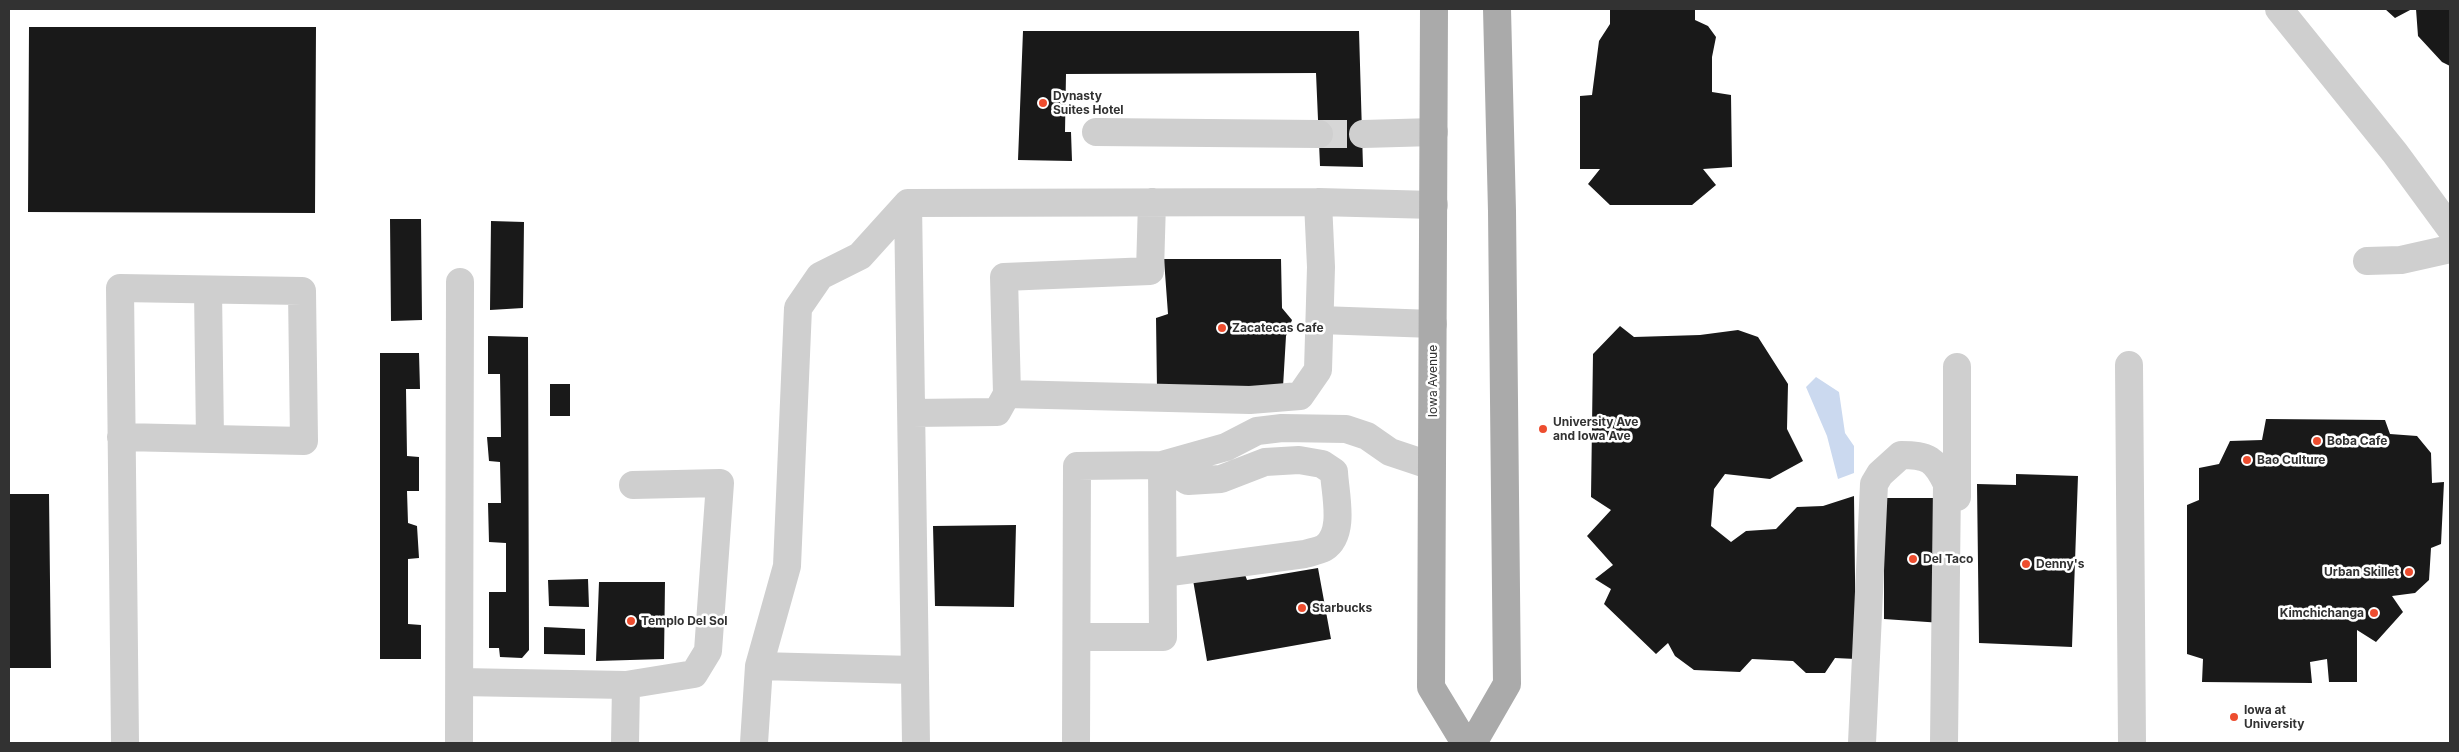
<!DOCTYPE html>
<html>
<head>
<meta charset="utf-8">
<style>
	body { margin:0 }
	#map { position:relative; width:2459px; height:752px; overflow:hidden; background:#fff; font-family:Inter,sans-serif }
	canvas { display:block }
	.frame { position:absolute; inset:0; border:10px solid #323232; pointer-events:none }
</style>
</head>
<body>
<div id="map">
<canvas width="2459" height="752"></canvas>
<div class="frame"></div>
</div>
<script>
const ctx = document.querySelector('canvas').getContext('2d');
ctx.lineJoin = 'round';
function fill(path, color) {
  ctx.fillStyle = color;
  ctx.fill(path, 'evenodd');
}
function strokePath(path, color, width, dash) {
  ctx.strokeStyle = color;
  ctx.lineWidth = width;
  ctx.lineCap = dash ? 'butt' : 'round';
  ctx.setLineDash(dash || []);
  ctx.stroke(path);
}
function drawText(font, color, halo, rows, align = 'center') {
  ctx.font = font + ' Inter,sans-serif';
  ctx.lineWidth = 5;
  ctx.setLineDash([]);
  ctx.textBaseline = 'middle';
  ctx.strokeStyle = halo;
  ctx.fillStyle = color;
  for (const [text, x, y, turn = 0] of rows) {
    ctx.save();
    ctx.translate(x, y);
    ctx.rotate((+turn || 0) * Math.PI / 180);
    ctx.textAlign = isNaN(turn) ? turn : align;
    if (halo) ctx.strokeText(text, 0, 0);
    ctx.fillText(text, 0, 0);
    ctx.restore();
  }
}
const water = new Path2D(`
	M1816,377l23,15 6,41 9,13v27l-16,6 -11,-43 -21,-49z`);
const building = new Path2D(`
	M1610,9h85v11l13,6 8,11 -4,20v35l19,3 1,72 -29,2 13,16 -24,20h-82l-22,-21 12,-15h-20v-73l12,-1 7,-54 11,-17z
	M2385,9h27l-17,9z
	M2416,9h34v57l-8,-4 -24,-26z
	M29,27h287l-1,186 -287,-1z
	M1023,31h336l4,136 -43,-1 -4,-93 -250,1 -1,58h6l1,29 -54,-1z
	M390,219h31l1,101 -31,1z
	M491,221l33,1 -1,86 -33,2z
	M1164,259h117l1,49 10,12 -6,16 -3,51 -126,2 -1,-71 12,-4z
	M1620,326l14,11 66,-2 38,-5 20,7 30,47 -1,45 16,32 -33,18 -45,-5 -11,15 -3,37 20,16 15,-11 30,-2 21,-22 26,-1 31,-10 2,163 -21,-1 -10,15h-19l-13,-12 -41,-2 -12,13 -46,-2 -19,-14 -7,-13 -12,11 -52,-50 7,-15 -16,-10 18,-14 -26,-29 24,-26 -20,-13 2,-143z
	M488,336l40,1 1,313 -7,8 -22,-1 -1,-9h-10v-56h17v-49l-17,-1 -1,-39h13l-1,-41 -11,-1 -2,-24h14l-1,-63h-12z
	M380,353h39l1,36h-14l1,67 12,1v34h-12l1,32 9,3 2,32 -11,1v65l13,1v34h-41z
	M550,384h20v32h-20z
	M2266,419l119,1 5,14 27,2 14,17 1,30 12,-1 -3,62 -10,4 -2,32 -14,13 -23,3 11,16 -27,30 -19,-12v52h-28l-2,-23 -17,3 2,21 -110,-1 1,-23 -16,-5v-149l12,-5v-32l20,-4 11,-23 32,-1z
	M2016,474l62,2 -6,171 -93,-4 -2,-159 39,1z
	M9,494h40l2,174h-42z
	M1884,498h58v125l-58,-4z
	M1016,525l-2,82 -79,-1 -2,-80z
	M1318,568l13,71 -124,22 -14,-81 51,-8 3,8z
	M588,579l1,28 -40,-1 -1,-26z
	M599,582h66l-1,77 -68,2z
	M544,627l41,2v26l-41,-1z`);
const minorTunnel = new Path2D(`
	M1319,134h44`);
const minor = new Path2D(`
	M2279,9l116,144 55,75
	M1096,132l223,2
	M1363,134l71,-2
	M908,203l-48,53 -40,20 -22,32 -11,258 -28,100 154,4
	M2367,261l34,-1 49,-11
	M208,290l2,149
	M1320,320l113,4
	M2129,365l3,378
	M1007,394l243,6 50,-4 18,-26 3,-103 -3,-65
	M912,413l85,-1 10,-18 -3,-117 146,-6 2,-69
	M121,437l183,4 -2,-150 -182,-3 5,455
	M1162,465l26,16 33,-2 44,-17 34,-2 23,4 12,8c1,22 12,62 -10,76 -6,3 -13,4 -19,6l-142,19
	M1957,497v-130
	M1077,637h86l-1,-172
	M460,682l166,3
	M459,743l1,-461
	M625,743l1,-58 68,-11 14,-23 12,-168 -87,2
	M754,743l5,-77
	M916,743l-8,-540 410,-1 116,3
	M1076,743l1,-277 85,-1 64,-18 31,-16 25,-3 64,1 21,7 23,16 42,14
	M1862,743l12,-259 6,-10 21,-19c27,0 34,4 46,29l-3,259`);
const major = new Path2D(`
	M1434,9l-3,678 34,56
	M1473,743l34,-59 -5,-473 -5,-202`);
const markers = [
	[1043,103,5,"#ed4d2f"],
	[1222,328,5,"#ed4d2f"],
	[1543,429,5,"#ed4d2f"],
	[2317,441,5,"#ed4d2f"],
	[2247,460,5,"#ed4d2f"],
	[1913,559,5,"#ed4d2f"],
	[2026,564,5,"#ed4d2f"],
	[2409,572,5,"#ed4d2f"],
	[1302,608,5,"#ed4d2f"],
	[2374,613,5,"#ed4d2f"],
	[631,621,5,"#ed4d2f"],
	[2234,717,5,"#ed4d2f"]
];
const poiNames = [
	["Dynasty",1053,96],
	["Suites Hotel",1053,110],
	["Zacatecas Cafe",1232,328],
	["University Ave",1553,422],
	["and Iowa Ave",1553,436],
	["Boba Cafe",2327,441],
	["Bao Culture",2257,460],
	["Del Taco",1923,559],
	["Denny's",2036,564],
	["Urban Skillet",2399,572,"right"],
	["Starbucks",1312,608],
	["Kimchichanga",2364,613,"right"],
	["Templo Del Sol",641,621],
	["Iowa at",2244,710],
	["University",2244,724]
];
const streetNames = [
	["Iowa Avenue",1433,381,-90]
];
fill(water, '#cbd9ef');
fill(building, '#191919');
strokePath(minorTunnel, '#d6d6d6', 28, [28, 14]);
strokePath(minor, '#cfcfcf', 28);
strokePath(major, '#aaa', 28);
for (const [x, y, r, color] of markers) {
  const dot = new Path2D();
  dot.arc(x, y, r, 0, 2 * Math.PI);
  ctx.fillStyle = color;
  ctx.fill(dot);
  strokePath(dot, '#fff', 2);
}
drawText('bold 12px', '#323232', '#fff', poiNames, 'left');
drawText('12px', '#323232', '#fff', streetNames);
</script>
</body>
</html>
